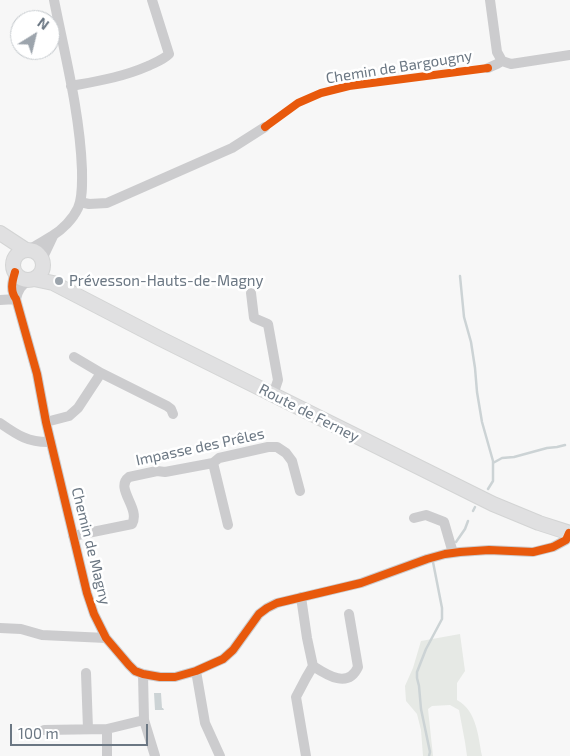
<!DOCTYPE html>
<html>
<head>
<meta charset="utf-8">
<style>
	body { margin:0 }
	#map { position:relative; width:570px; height:756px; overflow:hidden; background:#f7f7f7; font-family:"Exo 2",sans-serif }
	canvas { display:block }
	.north { position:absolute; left:10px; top:10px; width:50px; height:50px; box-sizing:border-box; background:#fff; border:1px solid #c4c9cd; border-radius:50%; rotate:36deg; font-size:14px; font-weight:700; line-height:20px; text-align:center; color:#6b7783 }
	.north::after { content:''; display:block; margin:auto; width:18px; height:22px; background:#9ca4ac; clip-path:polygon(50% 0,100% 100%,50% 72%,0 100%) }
	.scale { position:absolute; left:10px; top:724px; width:138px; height:22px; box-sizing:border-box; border:2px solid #6b7783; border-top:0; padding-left:6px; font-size:15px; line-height:18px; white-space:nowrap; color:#6b7783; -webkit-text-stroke:4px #fff; paint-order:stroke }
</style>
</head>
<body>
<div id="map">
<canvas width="570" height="756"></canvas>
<div class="north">N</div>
<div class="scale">100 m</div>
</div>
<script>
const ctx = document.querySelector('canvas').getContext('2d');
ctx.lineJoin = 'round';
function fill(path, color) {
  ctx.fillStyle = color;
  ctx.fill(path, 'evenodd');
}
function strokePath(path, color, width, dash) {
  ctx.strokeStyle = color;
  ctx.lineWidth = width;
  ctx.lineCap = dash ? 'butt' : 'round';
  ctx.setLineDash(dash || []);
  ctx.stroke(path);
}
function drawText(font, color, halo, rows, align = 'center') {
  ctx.font = font + ' "Exo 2",sans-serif';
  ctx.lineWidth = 5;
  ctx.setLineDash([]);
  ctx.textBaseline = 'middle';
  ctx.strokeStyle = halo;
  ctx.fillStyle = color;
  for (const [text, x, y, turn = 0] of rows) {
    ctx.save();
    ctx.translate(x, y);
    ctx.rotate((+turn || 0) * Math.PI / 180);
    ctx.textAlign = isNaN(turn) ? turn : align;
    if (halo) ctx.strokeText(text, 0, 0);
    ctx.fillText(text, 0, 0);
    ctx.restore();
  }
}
const green = new Path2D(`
	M460,634l5,37 -8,12v17c20,11 21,36 25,56h-15l-2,-14 -6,-32 -9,-5 -18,1 -4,3 5,47h-10l-2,-26 -4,-16 -11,-13 -1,-15 8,-18 8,-27z`);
const water = new Path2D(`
	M154,693h7l1,15h1l1,2h-9z`);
const stream = new Path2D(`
	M460,276l4,41 7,25 4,26 2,24 5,30 11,39v20l-5,8
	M493,463l9,-5 12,-1 33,-9 10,-1 8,-2
	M473,511l2,-4
	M456,542l9,-13 3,-8
	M429,756l1,-4 -9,-43 -2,-23 -2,-8v-6l9,-23 16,-30v-11l-9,-46`);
const minor = new Path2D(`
	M490,0l7,52 5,9
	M488,68l9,-4 5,-3 9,3 59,-9
	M71,86c27,-5 52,-9 77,-20 8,-4 15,-6 21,-12l-17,-54
	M80,202l9,2 18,-1 125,-55 33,-21
	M29,250c7,-5 15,-9 23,-14 10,-6 21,-17 26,-28 5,-11 4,-26 4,-38 -2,-57 -17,-114 -28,-170
	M43,262l1,-7 9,-19
	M15,272c-3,10 -5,19 1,27l21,75 9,48 41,171 7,21 12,24 23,27 6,6 8,3 17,3h15l21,-6 27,-12 10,-9 26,-36 8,-6 10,-5 84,-20 66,-24 18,-5 15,-2 29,-2 44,2 20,-5 13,-7 3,-7
	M251,293l3,25 14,6 10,56 -5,15
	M16,299c2,-9 5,-14 13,-19
	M0,300l16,-1
	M74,357l27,16
	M46,422l23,-6 9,-8 23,-35 66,33 4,3 2,5
	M0,423c17,12 29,20 51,19
	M213,463l15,62
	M414,518l12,-3 18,7 9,31
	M73,536l59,-12c9,-16 -18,-36 -3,-47l28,-6 8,1 48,-9 6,-5 49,-11h9l9,6 6,8 8,30
	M301,597l6,41 6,28 -7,12 -10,19 10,59
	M0,628l21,1 21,6 64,3
	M313,666c14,9 35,23 45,1l-9,-53
	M196,671l9,52 15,33
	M86,673l2,56
	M144,720l11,36
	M44,730l63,-1 37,-9 -1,-46
	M107,756v-27`);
const secondary = new Path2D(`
	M0,233l26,17
	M13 265a15 15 0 1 1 30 0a15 15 0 1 1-30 0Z
	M34,279l19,4 106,55 334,166 46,19 31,10`);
const cycleway = new Path2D(`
	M265,127l33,-24 23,-10 28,-7 139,-18
	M15,272c-3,10 -5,19 1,27l21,75 9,48 41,171 7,21 12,24 23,27 6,6 8,3 17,3h15l21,-6 27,-12 10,-9 26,-36 8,-6 10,-5 84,-20 66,-24 18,-5 15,-2 29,-2 44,2 20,-5 13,-7 3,-7`);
const markers = [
	[59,281,5,"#9ca4ac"]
];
const streetNames = [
	["Chemin de Bargougny",399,67,-9],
	["Route de Ferney",309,413,27],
	["Impasse des Prêles",200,447,-12],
	["Chemin de Magny",91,546,76]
];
const poiNames = [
	["Prévesson-Hauts-de-Magny",69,281]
];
fill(green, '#e6e9e5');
fill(water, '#ccd3d5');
strokePath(stream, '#ccd3d5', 2.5);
strokePath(secondary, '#d3d4d4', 16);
strokePath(minor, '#ccccce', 10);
strokePath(secondary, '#e0e0e1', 14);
strokePath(cycleway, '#e8590c', 8);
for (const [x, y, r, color] of markers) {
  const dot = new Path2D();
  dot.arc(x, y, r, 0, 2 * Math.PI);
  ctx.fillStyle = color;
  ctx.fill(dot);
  strokePath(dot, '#fff', 2);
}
drawText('15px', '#6b7783', '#fff', streetNames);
drawText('15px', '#6b7783', '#fff', poiNames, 'left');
</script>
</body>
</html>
